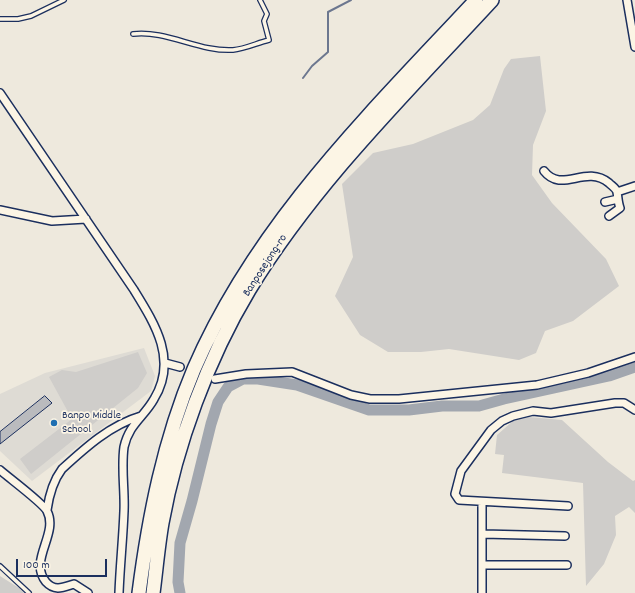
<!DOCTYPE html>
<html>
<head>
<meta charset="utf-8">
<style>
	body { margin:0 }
	#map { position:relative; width:635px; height:593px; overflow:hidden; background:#eee9dd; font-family:Dekko,sans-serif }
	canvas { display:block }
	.scale { position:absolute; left:16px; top:559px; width:91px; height:18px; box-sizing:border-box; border:2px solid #1b2f5e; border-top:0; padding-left:5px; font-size:12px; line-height:14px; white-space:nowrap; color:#1b2f5e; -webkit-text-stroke:3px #fcf5e5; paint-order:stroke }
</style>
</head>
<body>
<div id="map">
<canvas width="635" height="593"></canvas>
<div class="scale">100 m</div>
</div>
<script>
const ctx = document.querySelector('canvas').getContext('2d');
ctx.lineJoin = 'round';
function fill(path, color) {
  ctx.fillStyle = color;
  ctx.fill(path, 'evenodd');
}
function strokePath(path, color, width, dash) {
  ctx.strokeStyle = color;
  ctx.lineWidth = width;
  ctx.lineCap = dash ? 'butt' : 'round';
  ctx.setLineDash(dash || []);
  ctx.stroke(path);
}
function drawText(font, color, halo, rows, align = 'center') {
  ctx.font = font + ' Dekko,sans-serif';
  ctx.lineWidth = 3.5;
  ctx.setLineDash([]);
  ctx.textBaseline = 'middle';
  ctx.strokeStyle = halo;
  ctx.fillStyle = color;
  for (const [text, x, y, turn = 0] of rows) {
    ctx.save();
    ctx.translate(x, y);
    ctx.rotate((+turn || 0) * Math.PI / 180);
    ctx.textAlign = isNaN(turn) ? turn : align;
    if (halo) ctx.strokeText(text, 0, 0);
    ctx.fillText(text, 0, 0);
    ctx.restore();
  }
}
const built = new Path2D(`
	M144,348l11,28 -4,15 -119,90 -32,-30v-57l45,-21z`);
const green = new Path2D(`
	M540,56l6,55 -13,34 -1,30 20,28 54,56 13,27 -46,35 -28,10 -9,22 -17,7 -70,-11 -28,3h-33l-28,-17 -25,-39 18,-39 -11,-73 31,-31 40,-9 60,-24 17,-15 14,-36 7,-10z
	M138,352l9,21 -9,15 -107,86 -11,-15 52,-40 -23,-42 13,-7 14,2z
	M529,417l33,3 46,42 25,19 2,-1v33l-6,-6 -14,9 1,19 -12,29 -18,22 -3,-103 -81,-10 2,-18 -9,-1 2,-19 16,-14z
	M0,576l19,12 5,5h-24z`);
const stream = new Path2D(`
	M303,78l9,-12 16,-14v-40l23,-12`);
const river = new Path2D(`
	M180,593l-2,-11 2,-39 12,-42 19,-77 7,-22 10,-15 15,-8h15l39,6 72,25h40l33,-4h37l25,-7 105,-23 26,-9`);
const building = new Path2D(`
	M45,396l7,7 -52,41v-12z`);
const lane = new Path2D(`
	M0,19h18l13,-3 33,-16
	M133,34c34,-4 66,18 100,16 12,-1 24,-7 36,-10l-5,-19 3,-7 -7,-14
	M0,566l29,27`);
const street = new Path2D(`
	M627,0l8,47
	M0,93l134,197c21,34 44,70 20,109 -10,18 -25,25 -30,48 -3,21 1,44 0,64 -1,27 -4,55 -5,82
	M544,171c18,23 41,-7 65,12 3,3 7,5 8,9 1,5 1,11 3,16l-11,8
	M617,192l18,-6
	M605,202l13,-3
	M0,210l52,11 34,-2
	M165,363l15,4
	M215,379l31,-5 46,-2 59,23 19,4h29l138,-14 51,-12 47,-16
	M0,470c9,8 43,33 47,41 12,23 -19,49 -1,71 9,10 18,5 28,2l14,9
	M568,506l-109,-6 -4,-6 6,-23 30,-41 11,-9 11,-5 20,-5 18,2 64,-10h9l11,7
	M47,510c2,-14 6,-29 15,-41 23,-21 48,-44 79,-53
	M483,534l82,2
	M483,565h84
	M482,593v-91`);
const highway = new Path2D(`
	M139,593c10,-77 25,-153 55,-224 63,-146 176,-255 282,-369
	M153,593c3,-23 5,-47 9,-70 14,-78 46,-165 87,-233 65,-107 158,-198 243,-290`);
const markers = [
	[54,423,4,"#1f6fb2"]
];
const streetNames = [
	["Banposejong-ro",266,266,-57]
];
const poiNames = [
	["Banpo Middle",62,416],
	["School",62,430]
];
fill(built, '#dedbd4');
fill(green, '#cfcdca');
strokePath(stream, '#6c778f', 2);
strokePath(river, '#a2a7af', 11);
fill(building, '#babbbe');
strokePath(building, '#1b2f5e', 1);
strokePath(lane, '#1b2f5e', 6);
strokePath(street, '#1b2f5e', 10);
strokePath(highway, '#1b2f5e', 16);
strokePath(lane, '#fcf5e5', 3.5);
strokePath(street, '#fcf5e5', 7);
strokePath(highway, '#fcf5e5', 13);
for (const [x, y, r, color] of markers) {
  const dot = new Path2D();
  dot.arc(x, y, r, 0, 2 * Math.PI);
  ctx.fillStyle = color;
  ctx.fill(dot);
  strokePath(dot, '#fcf5e5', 1.5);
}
drawText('12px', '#1b2f5e', '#fcf5e5', streetNames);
drawText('12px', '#1b2f5e', '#fcf5e5', poiNames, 'left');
</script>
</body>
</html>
